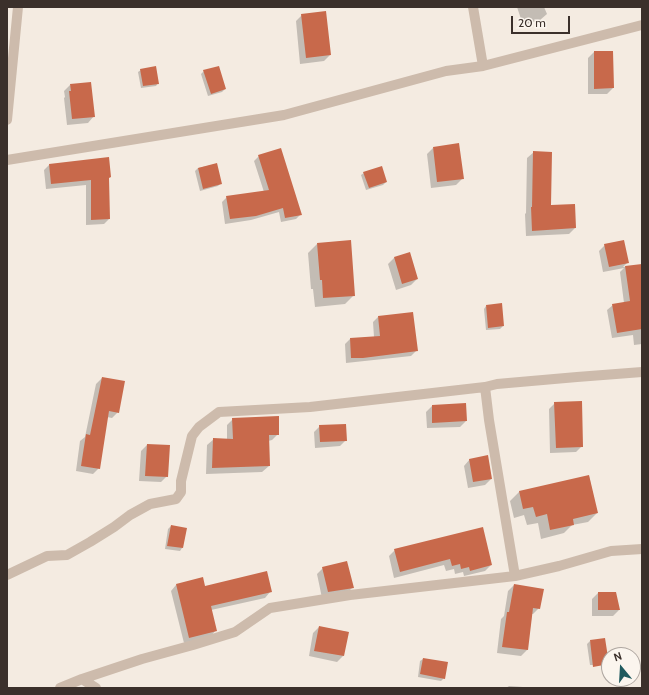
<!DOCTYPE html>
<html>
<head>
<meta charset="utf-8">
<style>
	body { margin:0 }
	#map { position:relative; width:649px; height:695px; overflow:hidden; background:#f4ebe1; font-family:Cabin,sans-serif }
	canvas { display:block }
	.frame { position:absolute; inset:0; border:8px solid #3b302b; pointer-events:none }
	.north { position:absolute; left:601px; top:647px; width:40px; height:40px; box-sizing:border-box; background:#fbf5ee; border:1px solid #aea6a0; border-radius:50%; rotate:342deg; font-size:11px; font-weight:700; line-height:16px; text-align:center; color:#3b302b }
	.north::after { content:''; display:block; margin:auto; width:14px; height:18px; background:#1f5a5e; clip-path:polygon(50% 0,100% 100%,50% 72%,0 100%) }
	.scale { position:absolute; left:511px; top:16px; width:59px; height:18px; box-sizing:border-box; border:2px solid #3b302b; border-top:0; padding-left:5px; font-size:12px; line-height:14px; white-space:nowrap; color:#3b302b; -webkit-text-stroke:3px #fbf5ee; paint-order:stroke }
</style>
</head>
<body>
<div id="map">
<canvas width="649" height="695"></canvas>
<div class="frame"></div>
<div class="north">N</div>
<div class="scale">20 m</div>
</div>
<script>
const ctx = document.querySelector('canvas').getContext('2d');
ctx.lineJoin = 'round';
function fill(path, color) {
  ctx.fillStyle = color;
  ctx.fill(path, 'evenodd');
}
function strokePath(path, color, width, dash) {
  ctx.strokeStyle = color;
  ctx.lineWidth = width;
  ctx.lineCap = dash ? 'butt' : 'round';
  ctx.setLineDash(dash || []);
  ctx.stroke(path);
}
const shadow = new Path2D(`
	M517,7h27l3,7 -7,6 -17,5z
	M302,15l28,40 -6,6 -24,3 -4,-43z
	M594,52h18l1,36 -6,6h-19v-36z
	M141,70l17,13 -2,3 -15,2 -3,-16z
	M204,71l21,18 -3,3 -14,4 -7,-22z
	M70,85l24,31 -6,7 -21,2 -3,-27 1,-1 -1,-6z
	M433,148l29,31 -6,6 -25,3 -4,-34z
	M534,152l16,54 25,22 -6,6 -43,2 -1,-22 1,-1 1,-55z
	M259,156l42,58 -5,5 -15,3 -2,-10 -28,8 -26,4 -3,-22 5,-5 37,-5 -10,-31z
	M216,164l5,19 -3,3 -18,5 -5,-20 3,-3z
	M49,165l59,14 1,40 -5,5 -18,1v-40l-40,4 -2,-19z
	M364,173l22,9 -3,3 -17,5 -5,-15z
	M317,244l37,51 -9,9 -30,3 -2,-18h-2l-3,-36z
	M605,245l22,18 -4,4 19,-2v79l-8,1 -1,-10 -21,3 -5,-28 6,-5 11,-2 -4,-31 4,-4 -21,4 -4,-21z
	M409,253l8,26 -6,6 -15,5 -8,-26 6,-6z
	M486,306l17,20 -3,3 -14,1 -2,-21z
	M378,317l39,33 -6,6 -65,7 -1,-19 5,-5 24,-2 -1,-15z
	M102,378l16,34 -6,6 -5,-1 -8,51 -6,6 -17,-3 4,-30 5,-4 11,-53z
	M555,403l27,43 -6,6 -26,1 -1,-44z
	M432,406l34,15 -6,6 -33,1 -1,-16z
	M233,419l45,15 -6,6 -4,1 1,25 -7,6 -56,2 1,-29 7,-6 13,1v-15z
	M320,426l26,14 -6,6 -25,2 -1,-16z
	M147,445l20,31 -6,6 -22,-1 2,-30z
	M470,459l21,20 -6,6 -17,3 -4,-22z
	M589,476l8,37 -9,9 -16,3 -8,8 -23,6 -3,-16 -11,2 -3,-10 -10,3 -4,-17 9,-9z
	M171,526l15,3 -4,19 -2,3 -15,-2 3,-20z
	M395,550l96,15 -6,6 -21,5 -1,-4 -8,2 -1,-5 -8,2 -2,-6 -50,13 -5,-22z
	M323,568l29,20 -6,6 -24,4 -5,-24z
	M202,578l3,9 65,5 -5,6 -54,12 5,20 -5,6 -27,7 -13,-52 5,-6z
	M514,585l25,23 -6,6h-1l-5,36 -6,6 -24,-3 4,-34 3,-3 4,-25z
	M598,593h17l4,17 -6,6h-21v-17z
	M319,627l29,5 -5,24 -6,6 -28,-6 4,-23z
	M590,641l15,24h-15l-3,-21z
	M423,659l21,19 -3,3 -23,-4 2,-16z
	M509,686l28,2h-31z`);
const building = new Path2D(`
	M326,11l5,44 -25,3 -5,-44z
	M594,51h19l1,37 -20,1z
	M156,66l3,18 -16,2 -3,-17z
	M219,66l7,23 -15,5 -8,-24z
	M91,82l4,35 -23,2 -3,-28h2l-1,-7z
	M459,143l5,36 -27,3 -4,-35z
	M281,148l21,67 -17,3 -2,-10 -27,8 -26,3 -4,-23 43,-6 -11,-35z
	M533,151l19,1 -1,53 24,-1 1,24 -44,3 -1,-24h1z
	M109,157l2,20 -2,1 1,41 -19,1v-40l-40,4 -2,-20z
	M217,163l5,21 -19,5 -5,-21z
	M382,166l5,16 -18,6 -6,-16z
	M351,240l4,56 -32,2 -1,-18h-2l-3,-37z
	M624,240l5,23 -20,4 -5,-23z
	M410,252l8,27 -16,5 -8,-27z
	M642,264v65l-25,4 -5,-29 18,-3 -5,-35z
	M502,303l2,23 -16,2 -2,-23z
	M413,312l5,39 -55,7h-12l-1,-20 30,-2 -2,-20z
	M102,377l23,4 -6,32 -10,-2 -9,58 -19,-3 5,-32 4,1z
	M582,401l1,46 -27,1 -2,-46z
	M466,403l1,18 -35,2v-18z
	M279,416v19h-10l1,31 -58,2 1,-30 20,1 -1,-21z
	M346,424l1,17 -27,1 -1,-17z
	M147,444l23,1 -2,32 -23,-1z
	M488,455l4,24 -19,3 -4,-23z
	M589,475l9,38 -25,6 1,6 -24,5 -3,-16 -11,3 -3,-10 -10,2 -4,-18z
	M171,525l16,3 -4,20 -16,-2z
	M483,527l9,38 -22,6 -1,-4 -8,2 -1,-5 -8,2 -2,-7 -50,13 -6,-23z
	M347,561l7,27 -26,4 -6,-25z
	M267,571l5,21 -61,14 6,25 -28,7 -13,-54 27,-7 2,9z
	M514,584l30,5 -4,20 -7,-1 -5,42 -26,-3 5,-35h2z
	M598,592h18l4,18h-22z
	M319,626l30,6 -5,24 -30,-5z
	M605,638l4,26 -16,3 -3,-27z
	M423,658l25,4 -3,17 -25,-5z`);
const street = new Path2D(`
	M473,7l10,59
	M7,120l11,-113
	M7,160l277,-45 162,-44 37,-5 159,-41
	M7,575l40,-19 20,-1 23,-13 24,-15 16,-12 20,-11 26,-5 5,-7v-11l11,-45 7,-9 20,-15 91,-5 175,-20
	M515,576l-26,-156 -4,-33 12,-3 80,-7 65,-5
	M82,679l60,-20 51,-14 42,-13 35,-24 80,-13 165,-19 44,-10 52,-15 31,-2
	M60,688l22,-9 14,9`);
fill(shadow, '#0003');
fill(building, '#c8694b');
strokePath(street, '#cdbbac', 10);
</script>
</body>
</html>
